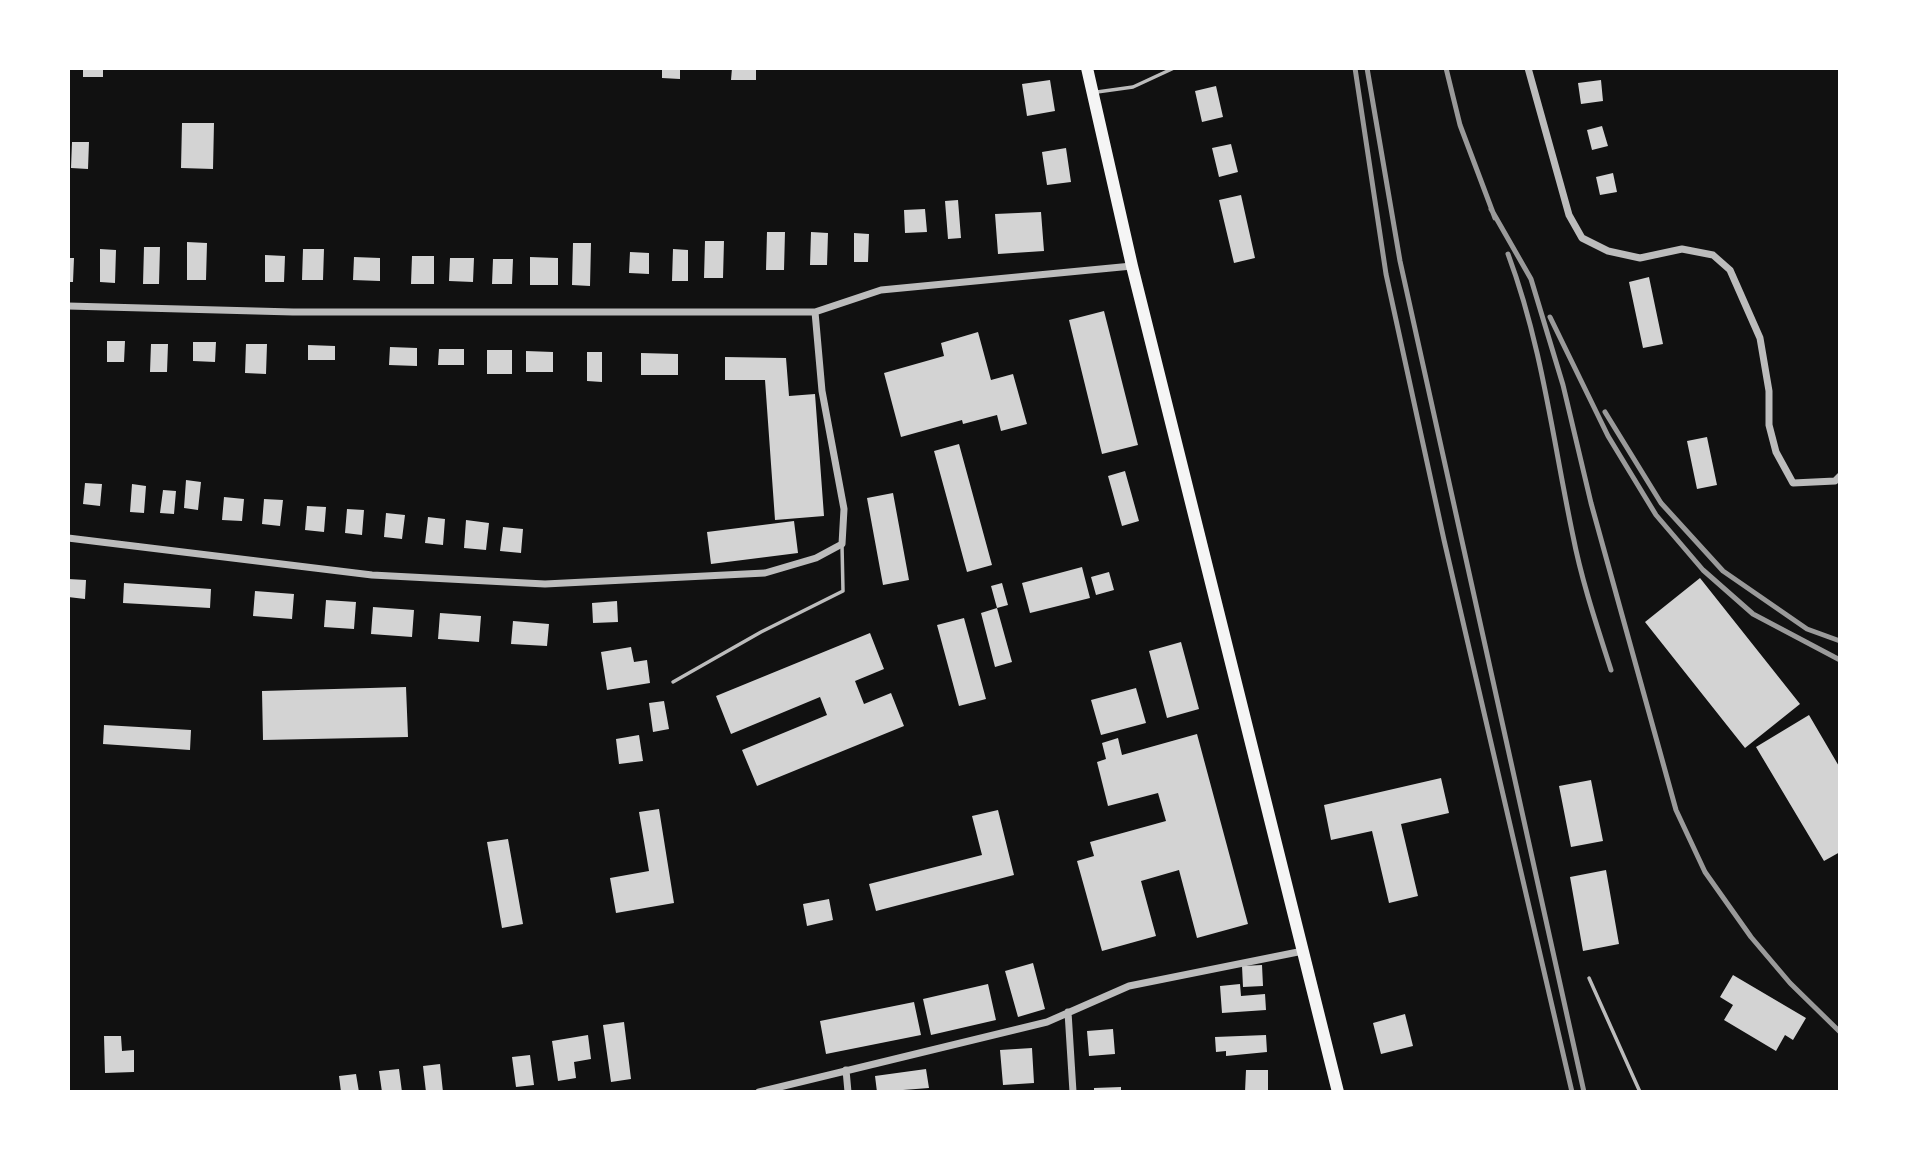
<!DOCTYPE html>
<html>
<head>
<meta charset="utf-8">
<style>
	body { margin:0 }
	#map { position:relative; width:1908px; height:1160px; overflow:hidden; background:#111; font-family:"DM Sans",sans-serif }
	canvas { display:block }
	.frame { position:absolute; inset:0; border:70px solid #fff; pointer-events:none }
</style>
</head>
<body>
<div id="map">
<canvas width="1908" height="1160"></canvas>
<div class="frame"></div>
</div>
<script>
const ctx = document.querySelector('canvas').getContext('2d');
ctx.lineJoin = 'round';
function fill(path, color) {
  ctx.fillStyle = color;
  ctx.fill(path, 'evenodd');
}
function strokePath(path, color, width, dash) {
  ctx.strokeStyle = color;
  ctx.lineWidth = width;
  ctx.lineCap = dash ? 'butt' : 'round';
  ctx.setLineDash(dash || []);
  ctx.stroke(path);
}
const building = new Path2D(`
	M83,68h20v9h-20z
	M662,68h18v11l-18,-1z
	M732,68h24v12h-25z
	M1050,80l5,31 -28,5 -5,-32z
	M1601,80l2,21 -22,3 -3,-21z
	M1216,86l7,31 -21,5 -7,-31z
	M182,123h32l-1,46 -32,-1z
	M1602,126l6,20 -16,4 -5,-20z
	M72,142h17l-1,27 -17,-1z
	M1231,144l7,28 -19,5 -7,-29z
	M1066,148l5,34 -24,3 -5,-33z
	M1613,173l4,19 -17,3 -4,-18z
	M1241,195l14,63 -21,5 -15,-63z
	M958,200l3,38 -13,1 -3,-38z
	M925,209l2,23 -22,1 -1,-23z
	M1041,212l3,39 -46,3 -3,-40z
	M767,232h18l-1,38h-18z
	M811,232l17,1 -1,32h-17z
	M854,233l15,1 -1,28h-14z
	M705,241h19l-1,37h-19z
	M187,242l20,1 -1,37h-19z
	M573,243h18l-1,43 -18,-1z
	M144,247h16l-1,37h-16z
	M100,249l16,1 -1,33 -15,-1z
	M303,249h21l-1,31h-21z
	M673,249l15,1v31h-16z
	M630,252l19,1v21l-20,-1z
	M265,255l20,1 -1,26h-19z
	M412,256h22v28h-23z
	M354,257l26,1v23l-27,-1z
	M530,257l28,1v27h-28z
	M68,258h6l-1,24h-5z
	M450,258h24l-1,24 -24,-1z
	M493,259h20l-1,25h-20z
	M1649,277l14,67 -20,4 -14,-66z
	M1104,311l34,134 -36,9 -33,-134z
	M978,332l13,48 22,-6 14,50 -26,7 -4,-16 -34,9 -1,-4 -61,17 -17,-64 60,-17 -3,-13z
	M107,341h18l-1,21h-17z
	M193,342h23l-1,20 -22,-1z
	M151,344h17l-1,28h-17z
	M246,344h21l-1,30 -21,-1z
	M308,345l27,1v14h-27z
	M390,347l27,1v18l-28,-1z
	M439,349h25v16h-26z
	M487,350h25v24h-25z
	M526,351l27,1v20h-27z
	M587,352h15v30l-15,-1z
	M641,353l37,1v21h-37z
	M725,357l61,1 3,38 26,-2 9,122 -49,4 -10,-140h-40z
	M1707,437l10,48 -20,4 -10,-48z
	M959,444l33,121 -25,7 -33,-121z
	M1125,471l14,50 -17,5 -14,-50z
	M186,480l15,2 -3,28 -14,-2z
	M85,483l17,1 -2,22 -17,-2z
	M132,484l14,2 -2,27 -14,-1z
	M163,490l13,1 -2,23 -14,-1z
	M893,493l16,87 -26,5 -16,-87z
	M224,497l20,2 -2,22 -20,-1z
	M264,499l19,1 -3,26 -18,-2z
	M307,506l19,1 -2,25 -19,-2z
	M347,509l17,1 -2,25 -17,-2z
	M386,513l19,2 -3,24 -18,-2z
	M428,517l17,2 -2,26 -18,-2z
	M466,520l23,3 -3,27 -22,-2z
	M794,521l4,32 -87,11 -4,-32z
	M503,527l20,2 -2,24 -21,-2z
	M1082,567l8,31 -60,15 -8,-30z
	M1109,572l5,18 -18,5 -5,-18z
	M1700,578l100,126 -55,44 -100,-126z
	M68,579l18,1 -1,19 -17,-2z
	M124,583l87,6 -1,19 -87,-5z
	M1002,583l6,22 -11,3 -6,-22z
	M255,591l39,3 -2,25 -39,-3z
	M326,600l30,2 -2,27 -30,-2z
	M617,601l1,21 -25,1 -1,-20z
	M373,607l41,3 -2,27 -41,-3z
	M997,608l15,54 -17,5 -14,-54z
	M440,613l41,3 -2,26 -41,-3z
	M964,618l22,81 -27,7 -22,-81z
	M513,621l36,3 -2,22 -36,-2z
	M870,633l14,36 -29,12 9,23 27,-11 13,33 -147,60 -15,-36 85,-35 -7,-18 -89,37 -15,-38z
	M1181,642l18,67 -32,9 -18,-67z
	M631,647l3,15 13,-2 3,23 -43,7 -6,-38z
	M406,687l2,50 -145,3 -1,-49z
	M1136,688l10,35 -45,12 -10,-35z
	M664,701l5,28 -16,3 -4,-29z
	M1809,715l31,53v84l-16,9 -68,-114z
	M104,725l87,5 -1,20 -87,-6z
	M1197,734l51,190 -51,14 -18,-68 -38,11 15,55 -54,15 -25,-90 17,-5 -4,-14 76,-21 -8,-28 -50,13 -11,-44 9,-3 -4,-16 16,-5 4,17z
	M639,735l4,26 -24,3 -3,-25z
	M1441,778l8,35 -48,11 17,72 -29,7 -17,-72 -41,9 -7,-35z
	M1591,780l12,61 -32,6 -12,-61z
	M659,809l15,94 -58,10 -6,-35 39,-7 -10,-59z
	M998,810l16,65 -138,36 -7,-27 113,-29 -10,-39z
	M508,839l15,85 -21,4 -15,-86z
	M1606,870l13,74 -36,7 -13,-74z
	M829,899l4,21 -26,6 -4,-22z
	M1033,963l12,46 -27,8 -13,-46z
	M1262,965l1,21 -20,1 -1,-21z
	M1733,975l73,43 -13,22 -8,-5 -9,16 -52,-31 9,-15 -13,-8z
	M988,984l8,36 -65,15 -8,-36z
	M1240,984l1,12 24,-2 1,16 -44,3 -2,-27z
	M914,1002l7,33 -95,19 -6,-33z
	M1405,1014l8,32 -32,8 -8,-31z
	M624,1022l7,57 -20,3 -8,-57z
	M1113,1029l2,25 -26,2 -2,-25z
	M588,1035l3,24 -17,3 2,16 -18,3 -6,-40z
	M1266,1035l1,17 -41,4v-5l-10,1 -1,-15z
	M104,1036h17l1,15 12,-1v22l-29,1z
	M1032,1048l2,35 -31,2 -3,-35z
	M530,1055l4,30 -18,2 -4,-30z
	M440,1064l3,28h-17l-3,-26z
	M399,1069l3,23h-20l-3,-21z
	M926,1069l3,19 -52,4 -2,-16z
	M1246,1070h22v22h-23z
	M356,1074l3,18h-18l-2,-16z
	M1121,1087v5h-27v-4z`);
const service = new Path2D(`
	M1097,92l36,-5 41,-19
	M673,682l88,-50 82,-41 -1,-46
	M1589,978l51,114`);
const minor = new Path2D(`
	M1528,68l41,147 13,23 26,13 32,7 42,-9 31,6 17,15 30,68 9,53v34l7,27 17,31 42,-2 5,-5
	M68,306l225,6h522l66,-22 251,-24
	M68,538l304,37 173,9 220,-11 51,-15 26,-14 2,-35 -22,-118 -7,-79
	M1068,1012l5,80
	M846,1070l2,22
	M759,1092l288,-70 82,-36 174,-35`);
const primary = new Path2D(`
	M1087,68l45,198 206,826`);
const rail = new Path2D(`
	M1355,68l31,206 58,266 128,552
	M1367,68l33,193 184,831
	M1446,68l14,57 35,93
	M1491,209l40,70 32,106 28,118 85,307 29,62 46,65 39,46 50,49
	M1508,254c34,91 45,187 65,282 9,46 24,90 38,134
	M1550,317l58,119 48,79 47,55 50,44 87,46
	M1605,412l56,91 62,68 84,58 33,12`);
fill(building, '#d3d3d3');
strokePath(service, '#bcbcbc', 3.5);
strokePath(minor, '#bcbcbc', 7);
strokePath(primary, '#f5f5f5', 12);
strokePath(rail, '#9a9a9a', 5);
</script>
</body>
</html>
